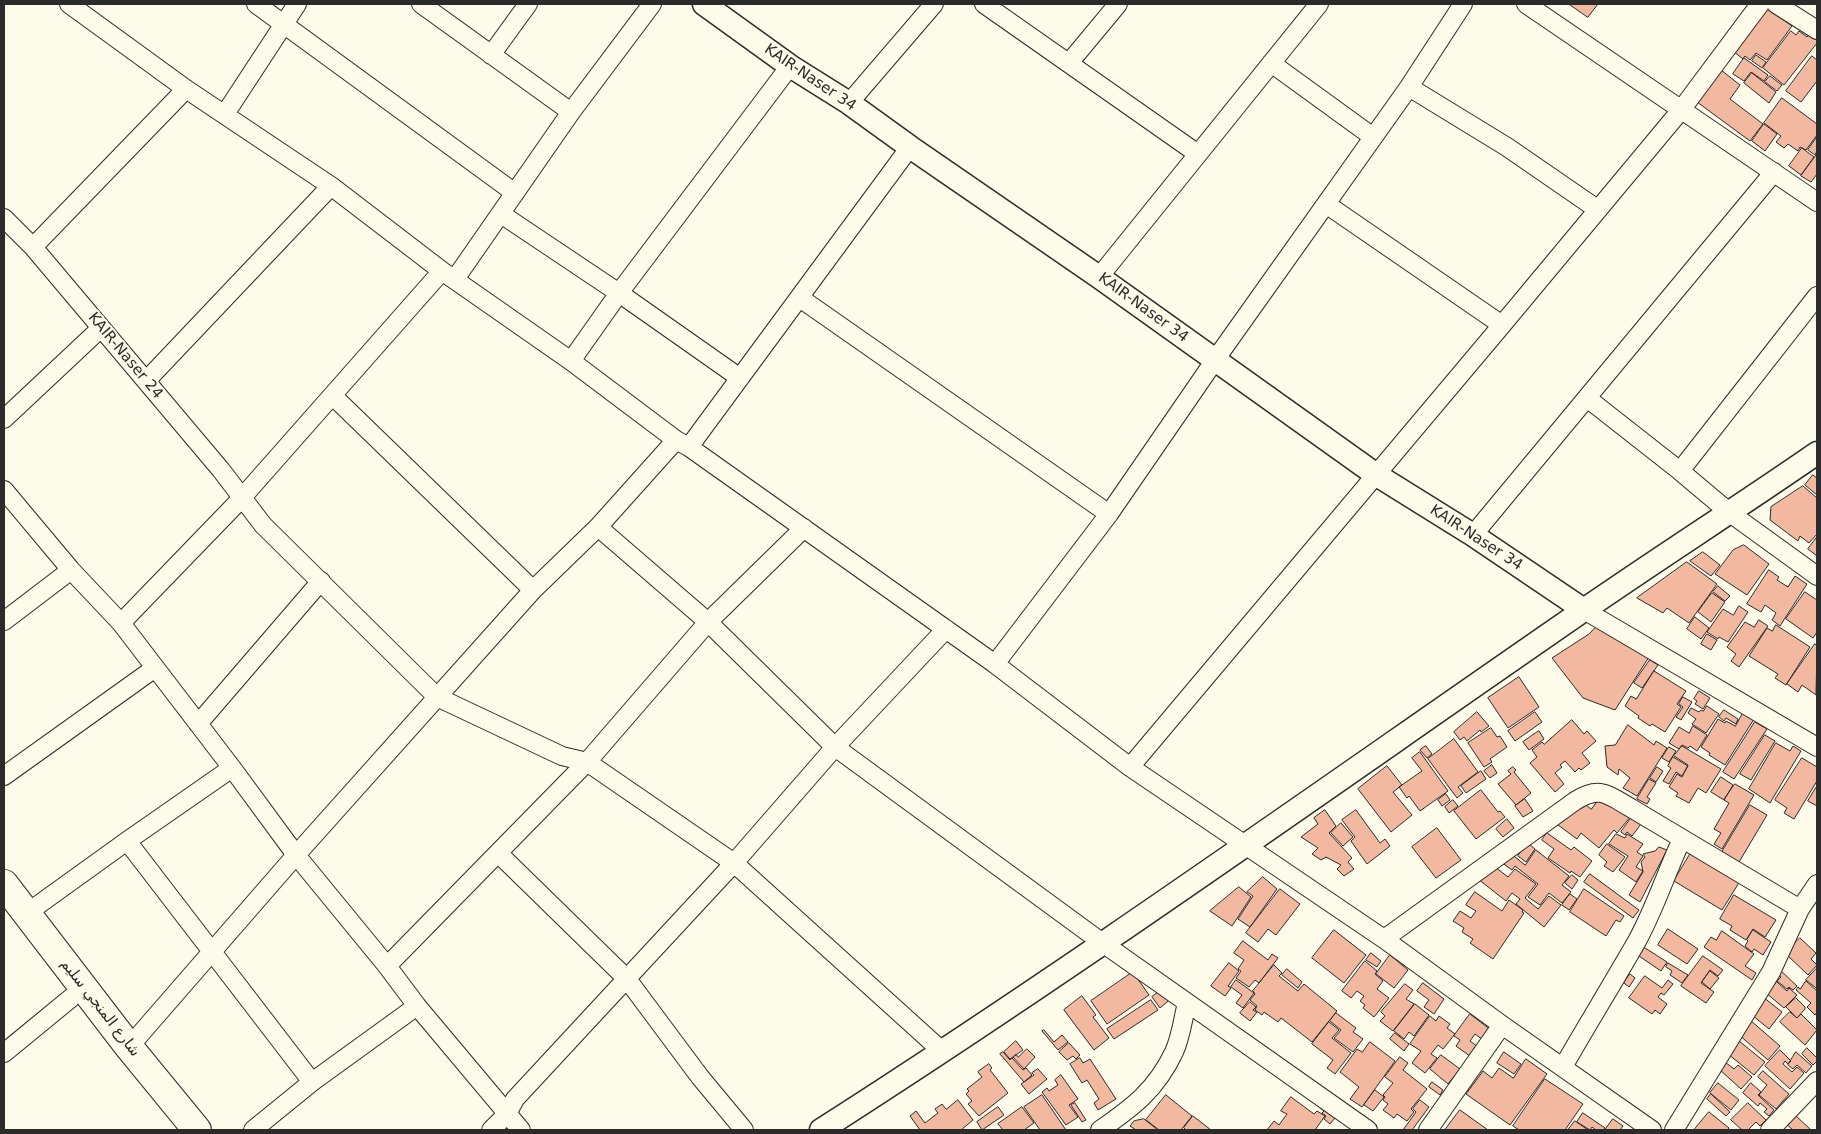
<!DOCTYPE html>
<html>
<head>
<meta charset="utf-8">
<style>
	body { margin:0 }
	#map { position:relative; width:1821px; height:1134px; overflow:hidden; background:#fdfbea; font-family:"DejaVu Sans",sans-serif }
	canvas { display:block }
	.frame { position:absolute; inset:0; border:5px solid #2b2b2b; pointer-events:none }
</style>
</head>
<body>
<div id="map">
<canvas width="1821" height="1134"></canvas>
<div class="frame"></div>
</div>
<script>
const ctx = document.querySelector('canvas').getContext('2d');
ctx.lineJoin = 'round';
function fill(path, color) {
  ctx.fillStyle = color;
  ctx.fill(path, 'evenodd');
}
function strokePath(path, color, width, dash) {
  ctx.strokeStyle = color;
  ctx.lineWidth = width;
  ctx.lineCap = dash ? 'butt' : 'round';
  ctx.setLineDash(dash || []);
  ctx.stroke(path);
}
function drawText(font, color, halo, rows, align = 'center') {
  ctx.font = font + ' "DejaVu Sans","Noto Naskh Arabic",sans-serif';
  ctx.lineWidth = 4;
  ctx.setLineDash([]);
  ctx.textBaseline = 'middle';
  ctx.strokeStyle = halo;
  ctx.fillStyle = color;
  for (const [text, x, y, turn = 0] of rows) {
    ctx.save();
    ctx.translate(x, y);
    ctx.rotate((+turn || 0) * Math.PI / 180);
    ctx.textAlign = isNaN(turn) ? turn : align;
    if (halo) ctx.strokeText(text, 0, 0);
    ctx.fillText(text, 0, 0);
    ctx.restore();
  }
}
const building = new Path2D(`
	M1569,4h29l-10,13z
	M1766,7l26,19 -25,34 -11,-7 -6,7 -5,-4 -2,3 -10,-8z
	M1791,31l5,4 3,-4 8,6 3,-5 7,5v6l-33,42 -21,-17z
	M1756,55l10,7 -4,6 -10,-7z
	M1812,56l5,4v21l-16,21 -15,-11z
	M1744,58l24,17 -4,6 -13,-9 -7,9 -11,-7z
	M1721,70l19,15 -10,14 33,25 -13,17 -53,-39z
	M1752,73l24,19 -7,11 -25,-20z
	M1770,76l12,9 -5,6 -12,-9z
	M1782,98l35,26v11l-11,15 -6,-3 -2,4 -10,-7 -4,4 -8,-6 5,-6 -17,-13z
	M1764,124l13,10 -12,17 -13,-10z
	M1817,137v14l-2,4 -7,-5z
	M1802,148l12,9 -13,18 -12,-9z
	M1817,154v20l-6,8 -10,-6z
	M1813,475l4,3v17l-12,-10z
	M1803,486l14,12v36l-8,9 -9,-7 -2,5 -28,-21 1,-13z
	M1817,537v19l-9,-7z
	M1744,545l25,19 -22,31 -32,-21 18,-24z
	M1703,552l17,13 -9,11 -21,-15z
	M1687,562l30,22 -28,39 -22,-15 -4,5 -26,-15z
	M1769,570l10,7 -2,3 11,7 7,-11 12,8 -27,42 -8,-6 4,-7 -11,-8 -4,7 -14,-8z
	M1718,586l12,10 -5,5 -12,-9z
	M1805,592l12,8v32l-4,6 -27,-19z
	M1712,593l13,9 -14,20 -13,-10z
	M1739,606l9,6 -20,30 -9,-5 -1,2 -11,-7 16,-23 10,6z
	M1695,617l14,11 -8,11 -14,-10z
	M1759,620l9,6 -29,41 -8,-6 5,-7 -9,-7 18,-25 9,5z
	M1598,625l51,32 -34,53 -32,-12 -31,-40 37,-24z
	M1776,625l34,22 -24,38 -11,-7 3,-4 -29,-18 18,-28 5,3z
	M1707,634l10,6 -6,10 -10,-6z
	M1815,644l2,2 -1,49 -14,-10 -4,7 -11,-8z
	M1650,660l8,5 -16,23 -8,-5z
	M1654,671l32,20 -9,13 4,3 -16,25 -13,-8 -2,2 -12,-8 1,-2 -14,-10 6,-10 5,3z
	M1519,677l20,30 -31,21 -20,-30z
	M1699,691l11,7 -7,11 -8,-5 2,-3 -3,-2z
	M1683,697l9,5 -11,18 -5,-3 7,-10 -4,-3z
	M1707,706l12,8 -13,19 -14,-9 4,-5 -8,-6 3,-5 8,4 2,-2 2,1z
	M1724,710l14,9 -2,5 -10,-6 -2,3 -5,-4z
	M1477,712l12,14 -8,6 -1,-2 -13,11 -3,-4 -4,3 -6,-8z
	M1535,712l7,10 -27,19 -7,-10z
	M1743,713l11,6 -29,46 -16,-10 1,-2 -9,-6 17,-28 7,4 1,-2 9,5z
	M1572,720l12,14 3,-3 9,10 -14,12 8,10 -9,7 -2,-2 -4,4 -10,-11 -5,4 2,2 -7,6 9,11 -9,8 -25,-29 7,-6 -5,-7 10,-8 2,2z
	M1755,722l12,7 -33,50 -11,-7z
	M1628,725l26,20 2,-4 11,7 -30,48 -14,-8 7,-10 -11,-9 -1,6 -11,-8 -2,-21 10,-1z
	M1693,726l14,9 -10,16 -7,-5 -2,2 -6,-3 -3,4 -10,-6 10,-16 10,6z
	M1491,728l6,9 3,-1 7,11 -17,12 2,3 -8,5 -16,-24z
	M1539,731l5,8 -15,11 -6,-8z
	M1765,735l10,6 -24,39 -11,-6z
	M1454,739l24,33 -20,15 5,6 -6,5 -29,-39z
	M1776,743l14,8 3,-5 8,5 -31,52 -21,-14z
	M1426,746l6,8 -5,4 -7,-8z
	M1682,746l39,23 -15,24 -8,-5 -9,15 -13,-7 2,-3 -9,-6 8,-13 5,3 6,-12 -14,-9z
	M1669,747l7,4 -7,11 -7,-4z
	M1420,752l28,39 -28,20 -11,-15 -2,2 -8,-11 23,-16 -10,-13z
	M1673,757l15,9 -6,10 -6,-4 -7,12 -6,-3 8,-13 -3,-2z
	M1802,758l15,9v14l-23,38 -10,-6 3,-5 -12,-8z
	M1492,765l5,8 -7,5 -6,-7z
	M1387,766l15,19 -9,7 19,23 -21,17 -33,-43z
	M1513,767l3,3 -2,2 17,21 -15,12 -18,-21 13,-10 -3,-3z
	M1657,767l6,4 -7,11 -6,-4z
	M1481,771l5,8 -20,14 -5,-7z
	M1721,777l12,8 -9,15 -13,-8z
	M1649,779l7,4 -9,14 3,2 -3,5 -10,-5z
	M1735,784l19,11 -32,54 -8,-5 7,-11 -7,-4 15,-26 -5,-3z
	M1817,786v20l-9,-5z
	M1481,790l17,22 2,-1 5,6 -29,22 -22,-28z
	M1446,794l4,6 -8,6 -4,-6z
	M1603,794l28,22 -14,17 -3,-3 -15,18 -18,-15 -4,6 -19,-14 21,-26 12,10z
	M1525,799l8,12 -10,6 -8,-11z
	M1453,800l5,6 -9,7 -4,-6z
	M1750,805l17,10 -28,47 -17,-10z
	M1325,810l11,16 -7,7 23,25 -4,4 6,7 -10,7 -7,-7 4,-4 -15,-8 -5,3 -9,-6 6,-6 -17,-11 17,-13 -4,-6z
	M1356,810l24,33 5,-4 5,7 -23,18 -16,-23 4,-4 -13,-17z
	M1632,817l9,7 -9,12 -5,-4 -2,3 -4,-3z
	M1507,819l7,9 -11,9 -7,-8z
	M1341,823l12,14 -10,9 -12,-13z
	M1437,828l24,32 -25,18 -24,-31z
	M1547,833l24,17 3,-3 18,14 -12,16 -9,-6 -1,2 -22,-15 6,-9 -12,-9z
	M1616,834l9,4 2,-4 16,10 -6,8 6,4 -7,11 7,4 -7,11 -17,-12 9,-14 -19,-12z
	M1528,843l7,6 -9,13 -8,-6z
	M1607,844l18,13 -12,15 -9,-6 3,-4 -8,-7z
	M1659,847l8,3 -27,52 -11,-7 14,-23 -2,-10 4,-5 -2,-3 12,-3z
	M1536,850l33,26 -7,9 9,7 -9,11 -13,-10 -9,12 -12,-8 10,-13 -23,-18 -3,4 -11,-8 8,-10 16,13z
	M1692,851l48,30 -18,29 -48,-29z
	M1490,863l18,14 7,-8 21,15 -11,14 13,11 11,-13 12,9 -17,22 -28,-23 4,-5 -8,-6 -6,8 -28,-22z
	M1590,874l49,36 -6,8 -49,-36z
	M1572,875l6,5 -6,9 -7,-6z
	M1263,877l14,12 -27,38 -12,-8 15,-23 -6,-4z
	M1239,887l12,10 -19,29 -22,-15z
	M1280,889l20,15 -24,31 -8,-6 -10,13 -12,-9z
	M1584,889l40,27 -4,6 -4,-2 -10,16 -36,-24z
	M1475,892l27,19 7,-11 14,10 -1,2 2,1 -31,46 -23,-16 3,-4 -11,-7 2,-4 -11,-7 7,-10 11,7 5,-7 -10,-6z
	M1570,894l7,5 -8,11 -7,-5z
	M1734,895l42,25 -11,17 -12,-8 -7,11 -16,-10 2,-4 -12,-7z
	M1668,929l30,20 -11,15 -29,-19z
	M1334,930l32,25 -22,28 -32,-25z
	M1753,930l18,12 -8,13 -9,-6 -2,3 -7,-6 3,-5 -1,-1z
	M1722,931l32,23 -9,12 11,7 -4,7 -48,-33 7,-10 5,3z
	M1800,938l16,15 -5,6 6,6 -9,10 -23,-22z
	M1243,941l25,19 4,-6 6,4 -19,25 -4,-3 -6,7 -13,-9 5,-7 -3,-2 6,-9 -10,-7z
	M1642,946l25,16 -6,9 -25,-17z
	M1371,953l10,8 -4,6 -11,-7z
	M1390,955l18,15 -14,18 -18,-14z
	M1703,956l20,14 -5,6 -8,-6 -9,13 13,9 -8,11 -25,-17z
	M1365,961l12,10 -2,3 8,7 -6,8 12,9 -15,19 -11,-9 2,-3 -5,-4 4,-5 -7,-5 -6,7 -9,-7z
	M1229,963l10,8 -11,15 3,2 -6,8 -14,-10z
	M1668,963l20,12 -6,8 -12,-8 2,-4 -6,-4z
	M1274,965l8,8 -3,3 19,15 6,-7 33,27 -25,31 -31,-24 -3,4 -14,-10 -2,3 -7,-5 2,-4 -7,-6 5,-6 -2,-3z
	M1817,968v19l-1,1 -10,-8z
	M1287,969l15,13 -4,6 -16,-13z
	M1779,969l18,17 -4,4 -4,-3 -2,2 -10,-8 4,-4 -6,-4z
	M1710,971l9,7 -9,11 -8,-7z
	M1133,972l16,23 -42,29 -16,-23z
	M1630,974l5,4 -6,9 -5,-4z
	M1645,976l17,12 6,-8 5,4 -9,11 -3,-2 -3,4 9,7 -7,10 -5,-4 -3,4 -23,-16z
	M1236,980l18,13 -11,15 -7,-5 6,-8 -11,-8z
	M1806,981l11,10v21l-2,3 -8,-8 4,-4 -15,-13 2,-3 2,2z
	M1777,982l10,9 2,-3 8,7 -13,13 -18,-15z
	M1423,983l21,16 -10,15 -10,-7 5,-7 -12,-9z
	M1405,984l8,6 -7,9 8,5 -21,27 -13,-10 5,-5 -4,-4z
	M1164,988l10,8 -14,12 -8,-11z
	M1082,996l14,19 -3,2 16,21 -15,12 -30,-40z
	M1763,997l19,15 -13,17 -17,-14z
	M1796,998l9,9v2l-8,9 -11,-11z
	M1151,1000l7,10 -44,29 -7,-10z
	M1250,1002l6,5 -3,3 4,2 -7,9 -10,-8z
	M1415,1004l14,11 -15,21 -5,-4 -5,7 -10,-8z
	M1790,1012l7,6 4,-4 16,16 -12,15 -25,-23z
	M1336,1013l20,15 -3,4 10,7 -10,13 -19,-14 7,-8 -11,-9z
	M1470,1014l21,16 -8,10 -8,-6 -5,7 8,6 -7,10 -15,-11 4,-6 -6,-4z
	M1430,1016l6,5 3,-5 11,8 -3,4 8,6 -12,15 -5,-4 -7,9 6,4 -12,15 -13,-10 9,-12 -11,-7z
	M1750,1020l30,26 -12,14 -30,-26z
	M1329,1022l10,8 -7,8 19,15 -16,21 -8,-6 6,-8 -21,-16z
	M1044,1030l10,12 8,-7 6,7 -10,8 -16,-19z
	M1395,1033l14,11 -5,7 -14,-12z
	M1016,1041l7,9 -13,9 -6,-7z
	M1739,1041l26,21 -11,13 -26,-21z
	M1370,1042l25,19 -33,46 -12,-8 9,-12 -19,-15 17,-23 5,3z
	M1069,1043l11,12 -4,4 -3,-3 -6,4 -8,-8z
	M1807,1048l10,10v3l-4,4 -11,-11z
	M1027,1049l8,8 -11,12 -11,-12 3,-3 2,3z
	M1780,1050l11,11 -3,3 -3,-3 -2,3 9,8 5,-5 7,6 -14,16 -25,-23z
	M1003,1052l7,8 2,-2 11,12 3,-2 6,7 -8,7 -24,-28z
	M1504,1052l17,12 -7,10 -17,-11z
	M1796,1052l16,14 -6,7 -9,-8 -4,4 -5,-4z
	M1441,1055l19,14 -12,15 -18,-15z
	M1400,1057l8,6 -5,7 24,19 -16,20 3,3 -7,9 -10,-7 -3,4 -11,-8 5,-6 -5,-4 2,-3 -2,-2 10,-12 -8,-6z
	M1080,1058l3,5 7,-4 26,40 -18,11 -4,-7 5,-4 -12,-19 -5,3 -12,-19z
	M1526,1059l21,15 -37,51 -44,-31 17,-23 9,7 7,-10 14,10z
	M1725,1062l9,7 4,-4 14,12 -11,12 -22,-20z
	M989,1064l3,4 -2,2 18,23 -29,23 -11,-12 4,-3 -6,-7 3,-3 -2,-2 15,-12 -4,-5z
	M1038,1069l9,10 -18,15 -8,-10 13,-9 -2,-2z
	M1763,1071l26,23 -13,15 -17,-14 8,-10 -9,-8z
	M1061,1075l17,24 -9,6 9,12 -12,8 -24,-33 5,-4 2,3 9,-6 -3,-5z
	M1545,1079l38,25 -18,26h-46l-6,-4z
	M1432,1082l11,8 -3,5 -11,-8z
	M1718,1083l21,17 -8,10 -21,-17z
	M1751,1083l10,9 -3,3 16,15 -5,6 -5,-4 3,-3 -7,-6 -2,3 -15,-13z
	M1375,1090l9,7 -11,14 -9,-6z
	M1711,1094l19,18 -4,4 -19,-17z
	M1042,1095l24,35h-26l-16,-23z
	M1166,1095l26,21 -11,14h-22l-13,-10z
	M1291,1097l23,17 3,-3 8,5 -10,14h-48l7,-9 5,4 8,-11 -6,-3z
	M958,1100l15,20 -12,10h-41l-10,-14 6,-5 9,12 13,-10 -3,-4 7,-5 4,5z
	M1420,1100l9,7 -17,23h-9l13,-18 -3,-3z
	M1075,1103l11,17 -4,2 -11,-17z
	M1748,1103l18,17 -6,6 -4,-4 -8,8h-6l-11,-10z
	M998,1107l6,8 -22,15 -5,-8z
	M1022,1107l12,16 -10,7h-21l-5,-6z
	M1321,1107l18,6 -9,11 -6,-5 2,-3 -4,-3 2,-2 -4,-3z
	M1460,1110l28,20h-43z
	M1709,1112l20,16 -2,2h-33z
	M1583,1113l22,15 -1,2h-8l-4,-3 -2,3 -13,-8z
	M1794,1114l17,16h-18l-8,-7z
	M1193,1116l18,14h-25l-2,-2z
	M1144,1119l14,11h-22l-6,-4 4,-5z
	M1613,1119l10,7 -3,4h-15z
	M1575,1121l13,9h-20z`);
const minor = new Path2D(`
	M69,4l117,85 145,97 111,85 129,90 105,79 13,7 306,217 135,103 254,172 118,86 150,105
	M256,4l259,189
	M421,4l150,108
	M984,4l214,150
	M1526,4l291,198
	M1776,4l41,26
	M491,55l37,-51
	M1069,63l49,-59
	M1271,63l102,74
	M1409,87l98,60 90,62
	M849,103l85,-99
	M225,114l72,-110
	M1326,204l176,121
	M501,214l118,79 121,85
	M4,218l29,29 188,223 42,55 174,172 125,59 25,6 147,101 209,189
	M33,247l153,-158
	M1099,277l220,-273
	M455,279l116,-167 81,-108
	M800,298l309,216
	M571,361l48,-68 171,-227
	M146,381l185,-195
	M333,396l200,194
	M1587,398l93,73 137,-175
	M4,419l97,-91
	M689,447l221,-300
	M1680,471l50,42 87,63
	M4,490l67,80 50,53 111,145 64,87 91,111 30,40 104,124
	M598,527l110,95 127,125 269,197 264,186
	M1473,535l301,-363
	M1584,610l233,137
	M4,621l67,-51
	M121,623l118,-122 203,-230
	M995,664l114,-150 106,-154 194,-273 54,-83
	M198,724l123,-143
	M1130,767l372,-442 179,-215 79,-106
	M4,776l151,-108
	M127,841l185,241
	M498,853l129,126 73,98 44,53
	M27,913l100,-72 105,-73
	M1384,939l191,-138c25,-16 33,-6 56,7l169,101
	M387,966l200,-204 121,-140 96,-94
	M129,1047l167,-192 237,-265 65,-63 78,-87
	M4,1053l67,-55
	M1563,1067c24,-42 50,-84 74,-126 18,-33 29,-68 45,-102
	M253,1130l59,-48 105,-76
	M491,1130l16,-16 8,-15 219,-236 101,-116 111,-118
	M1100,1130c33,-23 56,-40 74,-78 7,-15 9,-34 13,-49
	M1428,1130l74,-105
	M1674,1130l97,-158 29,-63 17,-25
	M1770,1130l47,-49`);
const tertiary = new Path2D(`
	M704,4l86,62 59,37 61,44 189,130 276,197 98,61 111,75
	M821,1130c258,-165 508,-344 760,-518 78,-54 158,-105 236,-159`);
const primary = new Path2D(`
	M4,884l125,163 68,83`);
const streetNames = [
	["KAIR-Naser 34",810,78,34],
	["KAIR-Naser 34",1143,308,36],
	["KAIR-Naser 24",125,356,50],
	["KAIR-Naser 34",1476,538,33],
	["شارع المنجي سليم",100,1008,52]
];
fill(building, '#f2b8a0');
strokePath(building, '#2b2b2b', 1);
strokePath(minor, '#2b2b2b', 20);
strokePath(tertiary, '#2b2b2b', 25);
strokePath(primary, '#2b2b2b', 30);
strokePath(minor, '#fdfbea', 18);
strokePath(tertiary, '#fdfbea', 22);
strokePath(primary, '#fdfbea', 28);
drawText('15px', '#2b2b2b', '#fdfbea', streetNames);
</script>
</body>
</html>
